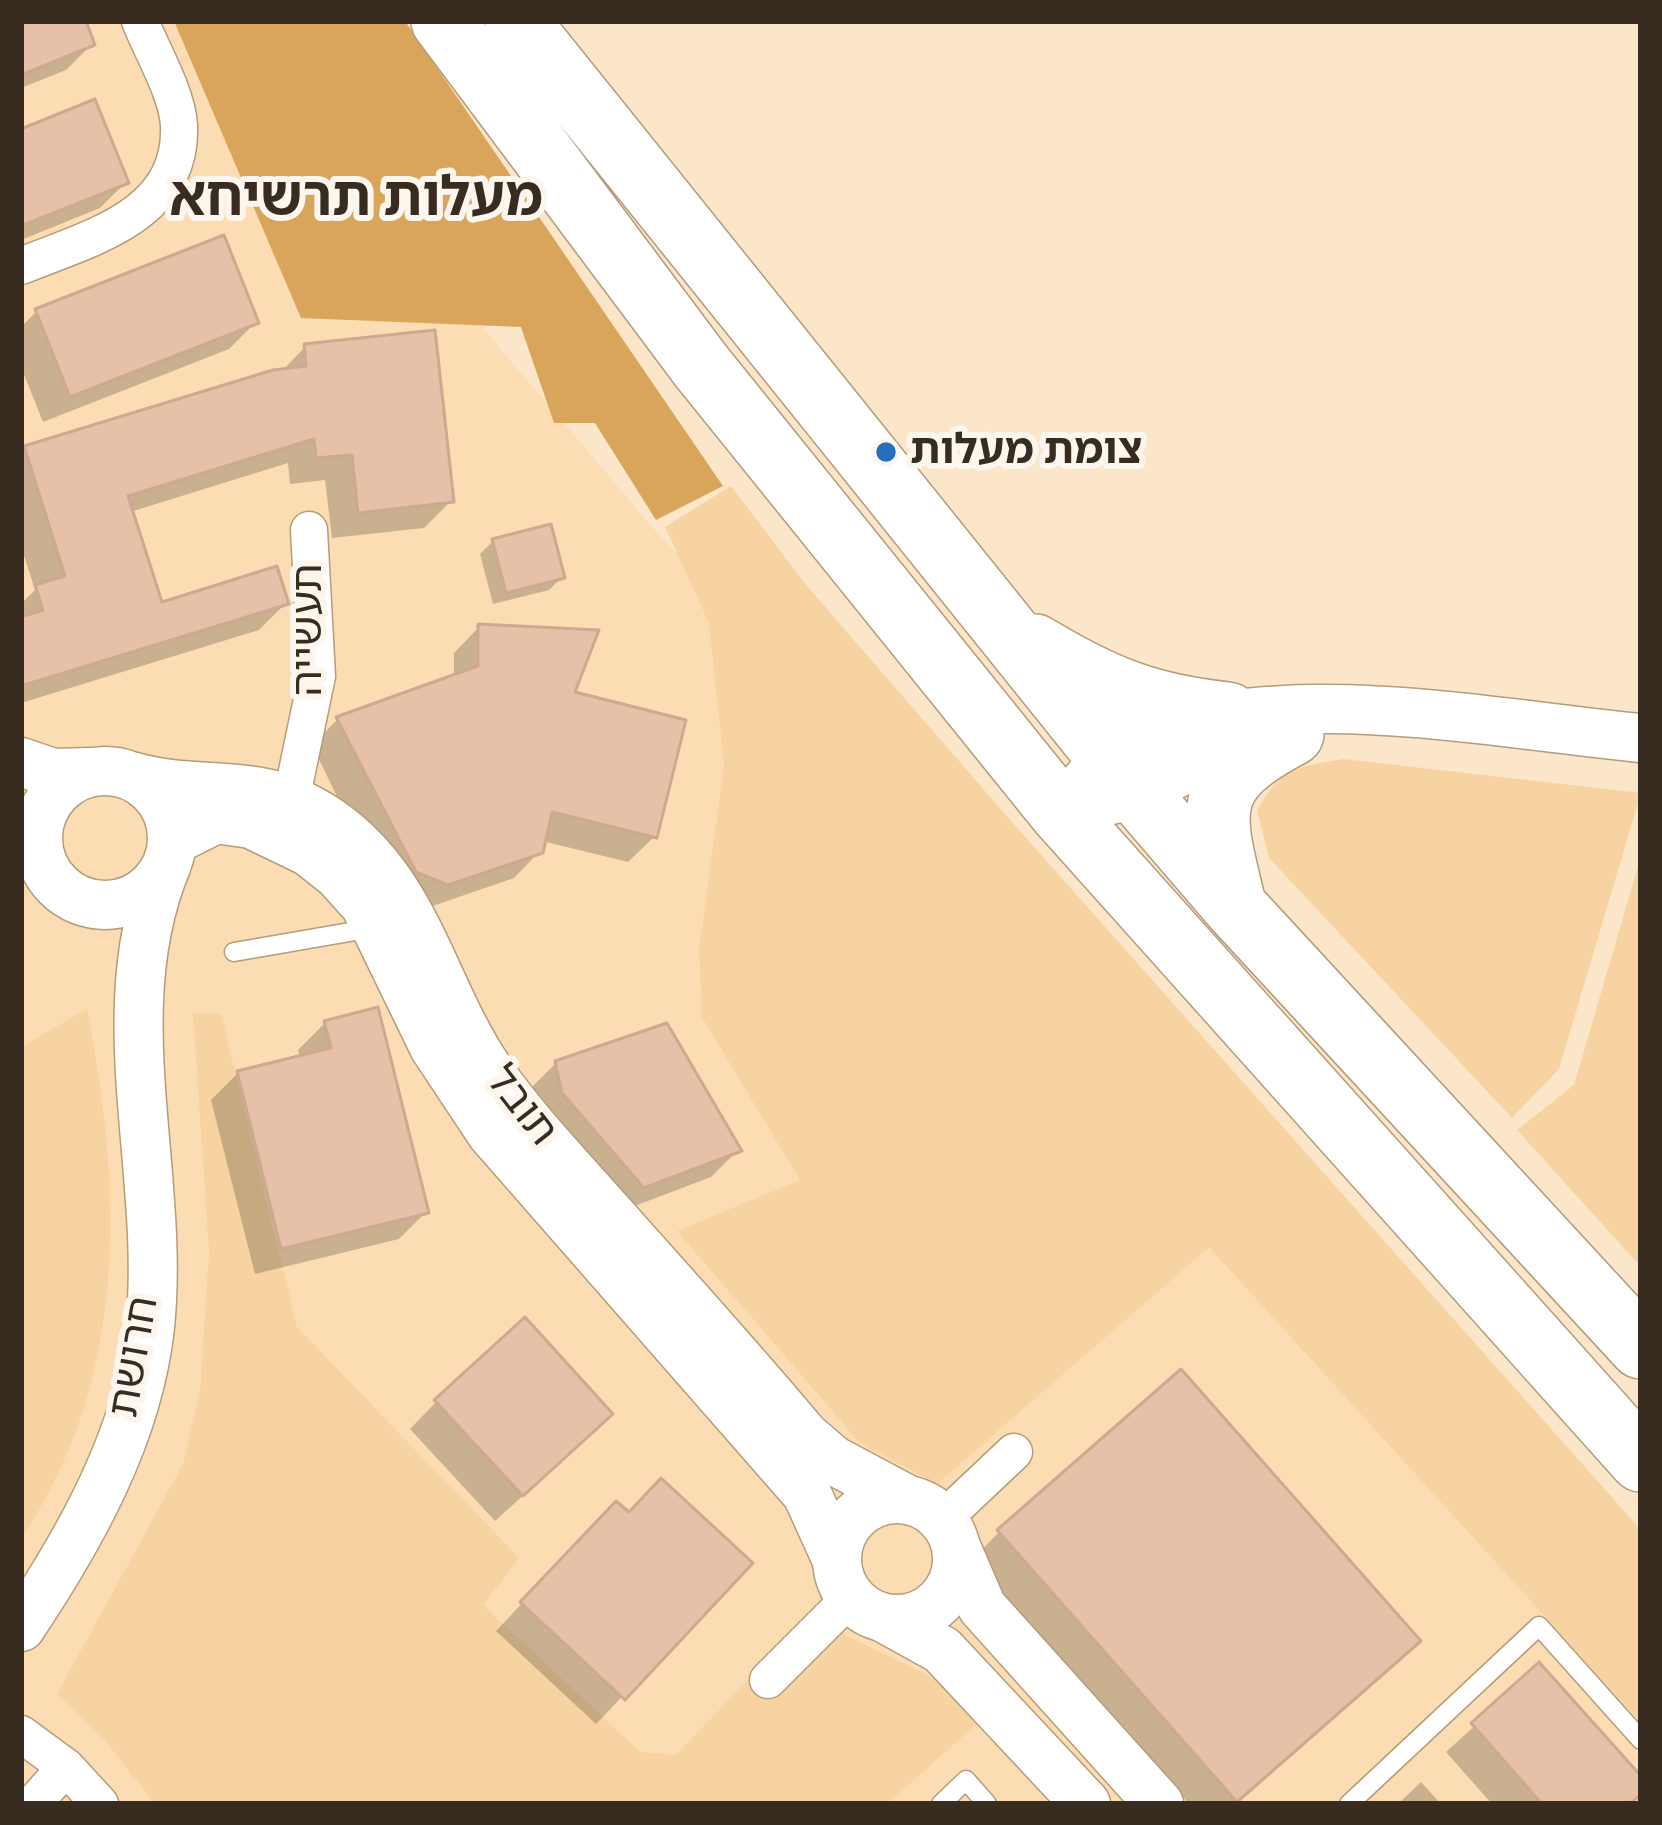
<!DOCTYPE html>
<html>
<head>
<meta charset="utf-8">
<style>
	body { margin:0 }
	#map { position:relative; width:1662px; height:1825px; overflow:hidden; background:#fce6ca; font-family:"Roboto Condensed",sans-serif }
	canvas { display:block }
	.frame { position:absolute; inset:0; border:24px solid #372c1f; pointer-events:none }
</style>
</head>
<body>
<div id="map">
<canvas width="1662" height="1825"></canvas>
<div class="frame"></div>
</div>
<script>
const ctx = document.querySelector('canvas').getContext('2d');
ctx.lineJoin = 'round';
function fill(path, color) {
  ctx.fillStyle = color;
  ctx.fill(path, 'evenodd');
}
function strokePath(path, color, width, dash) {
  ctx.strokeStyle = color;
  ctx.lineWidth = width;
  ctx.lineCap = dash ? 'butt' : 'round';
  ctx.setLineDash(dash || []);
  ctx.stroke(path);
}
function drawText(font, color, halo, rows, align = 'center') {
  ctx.font = font + ' "Roboto Condensed","Noto Sans Hebrew",sans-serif';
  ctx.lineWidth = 12;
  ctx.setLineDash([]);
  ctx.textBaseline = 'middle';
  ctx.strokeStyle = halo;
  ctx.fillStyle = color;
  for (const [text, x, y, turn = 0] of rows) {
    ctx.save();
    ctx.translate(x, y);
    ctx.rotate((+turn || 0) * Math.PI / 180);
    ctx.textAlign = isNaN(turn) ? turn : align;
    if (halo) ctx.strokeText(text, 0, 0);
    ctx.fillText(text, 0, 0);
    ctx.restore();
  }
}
const built = new Path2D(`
	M21,21h176l206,213 250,294 843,875 145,163v238h-1620z`);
const green = new Path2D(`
	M731,486l76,100 212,244 622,700v192l-432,-475 -272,237 -77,-41 -183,-212 123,-51 -98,-163 -3,-67 25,-185 -15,-142 -44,-96z
	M1344,759l297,34 -82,276 -47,49 -243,-260 -12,-47c22,-43 42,-45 87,-52z
	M1641,856v411l-124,-137 57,-45z
	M87,1009c36,183 42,369 -66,530v-492z
	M193,1013l28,1 76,313 222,231 -36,47 157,147 36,3 140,-146 33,28 91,44 41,39 -94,84h-732l-51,-65 -47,-45 126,-230 17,-71 9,-141z`);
const forest = new Path2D(`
	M174,21h231l318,465 -67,34 -61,-97h-41l-33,-96 -220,-9z`);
const shadow = new Path2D(`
	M21,21h61l10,23 -26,26 -45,18z
	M21,125l3,6 102,51 -26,26 -79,32z
	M37,311l219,11 -27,27 -186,73 -22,-55v-40z
	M305,347l146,154 -27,27 -92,10 -7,-58 -35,4 -2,-21 -158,49 30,94 126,-3 -27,27 -238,73v-99l14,-14 -14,-44v-93l260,-81z
	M493,541l69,36 -13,13 -56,14 -13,-50z
	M479,627l92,67 83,143 -26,25 -86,-21 -2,10 -26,27 -93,32 -44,-31 -65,-134 25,-25 117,-42v-25z
	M325,1023l101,189 -27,27 -144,35 -44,-174 27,-27 62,-15 -2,-8z
	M556,1063l182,87 -27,27 -95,36 -87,-123z
	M436,1402l147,39 -88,80 -85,-92z
	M628,1516l121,47 -153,161 -100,-93 94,-100z
	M999,1532l391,136 -155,136h-46l-216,-245z
	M1539,1667l102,114v10l-13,13h-136l-46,-52z
	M1421,1782l20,22h-43z`);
const building = new Path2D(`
	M21,21h65l9,24 -74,30z
	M95,99l34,84 -108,43v-97z
	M224,235l35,88 -189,74 -35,-88z
	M435,330l19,172 -96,11 -6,-58 -36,3 -2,-19 -186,57 34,106 115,-36 12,38 -268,82v-69l22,-7 -8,-25 30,-9 -41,-130 249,-76 33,-4 -2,-22z
	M551,524l14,54 -59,15 -14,-54z
	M478,624l121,6 -24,62 111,28 -29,118 -105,-26 -9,41 -95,32 -32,-13 -80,-155 142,-51z
	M378,1007l51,206 -148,36 -44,-178 94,-23 -7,-27z
	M667,1023l75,128 -98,37 -82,-95 -7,-32z
	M525,1317l88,97 -90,82 -89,-96z
	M1181,1369l240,272 -184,161 -240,-272z
	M661,1478l92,85 -128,137 -105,-98 96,-101 13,11z
	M1539,1662l102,114v18l-11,10h-88l-71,-81z`);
const lane = new Path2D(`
	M234,952l139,-24
	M941,1804l25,-24 21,24
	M1349,1804l190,-178 102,114`);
const street = new Path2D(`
	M21,266c69,-28 162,-50 158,-141 -2,-32 -27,-74 -39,-104
	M291,800l26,-124 -8,-146
	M943,1519l71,-67
	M768,1680l82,-82
	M21,1734l45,33 34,37
	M33,1804l33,-37`);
const secondary = new Path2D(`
	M21,762l32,11 37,-1
	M38 838a67 67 0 1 1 134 0a67 67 0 1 1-134 0Z
	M131,776c75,22 126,-5 199,46 89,62 102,166 160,250 33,47 73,89 111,132 69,77 138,153 204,232l28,24 73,39
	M1106,801l32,-7 69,-37 63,-17
	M1060,811c16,-17 32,-40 50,-53 124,-88 386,-33 531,-20
	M172,841l44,-22 35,5 58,28 29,23 27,30 69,142 57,86 316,361 29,64
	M837 1559a60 60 0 1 1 120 0a60 60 0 1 1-120 0Z
	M957,1549l25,58 177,197
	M886,1619l56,31 144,154
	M21,1627c60,-90 117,-191 129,-300 16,-154 -45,-316 17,-463`);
const highway = new Path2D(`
	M443,21l258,345 359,445 581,649
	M517,21l621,773 97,113 406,440
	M1035,646c68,41 114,60 193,68
	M1233,900c-22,-91 -32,-118 59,-166`);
const markers = [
	[886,452,12,"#276ebf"]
];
const poiNames = [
	["צומת מעלות",910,452]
];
const streetNames = [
	["תעשייה",310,630,-90],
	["תובל",520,1107,52],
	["חרושת",136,1357,-80]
];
const districtNames = [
	["מעלות תרשיחא",356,201]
];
fill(built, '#fcdcb2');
fill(green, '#f8d3a2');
fill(forest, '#d9a55b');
fill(shadow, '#0003');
fill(building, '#e6c0a7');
strokePath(building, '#cea890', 3);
strokePath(lane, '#b59c7a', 21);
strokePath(street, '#b59c7a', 39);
strokePath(secondary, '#b59c7a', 51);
strokePath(highway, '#b59c7a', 66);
strokePath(lane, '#fff', 18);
strokePath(street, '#fff', 36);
strokePath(secondary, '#fff', 48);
strokePath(highway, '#fff', 63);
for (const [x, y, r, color] of markers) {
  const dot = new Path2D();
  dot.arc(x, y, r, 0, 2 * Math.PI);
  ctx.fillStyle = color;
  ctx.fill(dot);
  strokePath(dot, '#fcf6ef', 4.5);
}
drawText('bold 42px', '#372c1f', '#fcf6ef', poiNames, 'left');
drawText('42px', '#372c1f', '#fcf6ef', streetNames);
drawText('bold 54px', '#372c1f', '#fcf6ef', districtNames);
</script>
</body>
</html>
